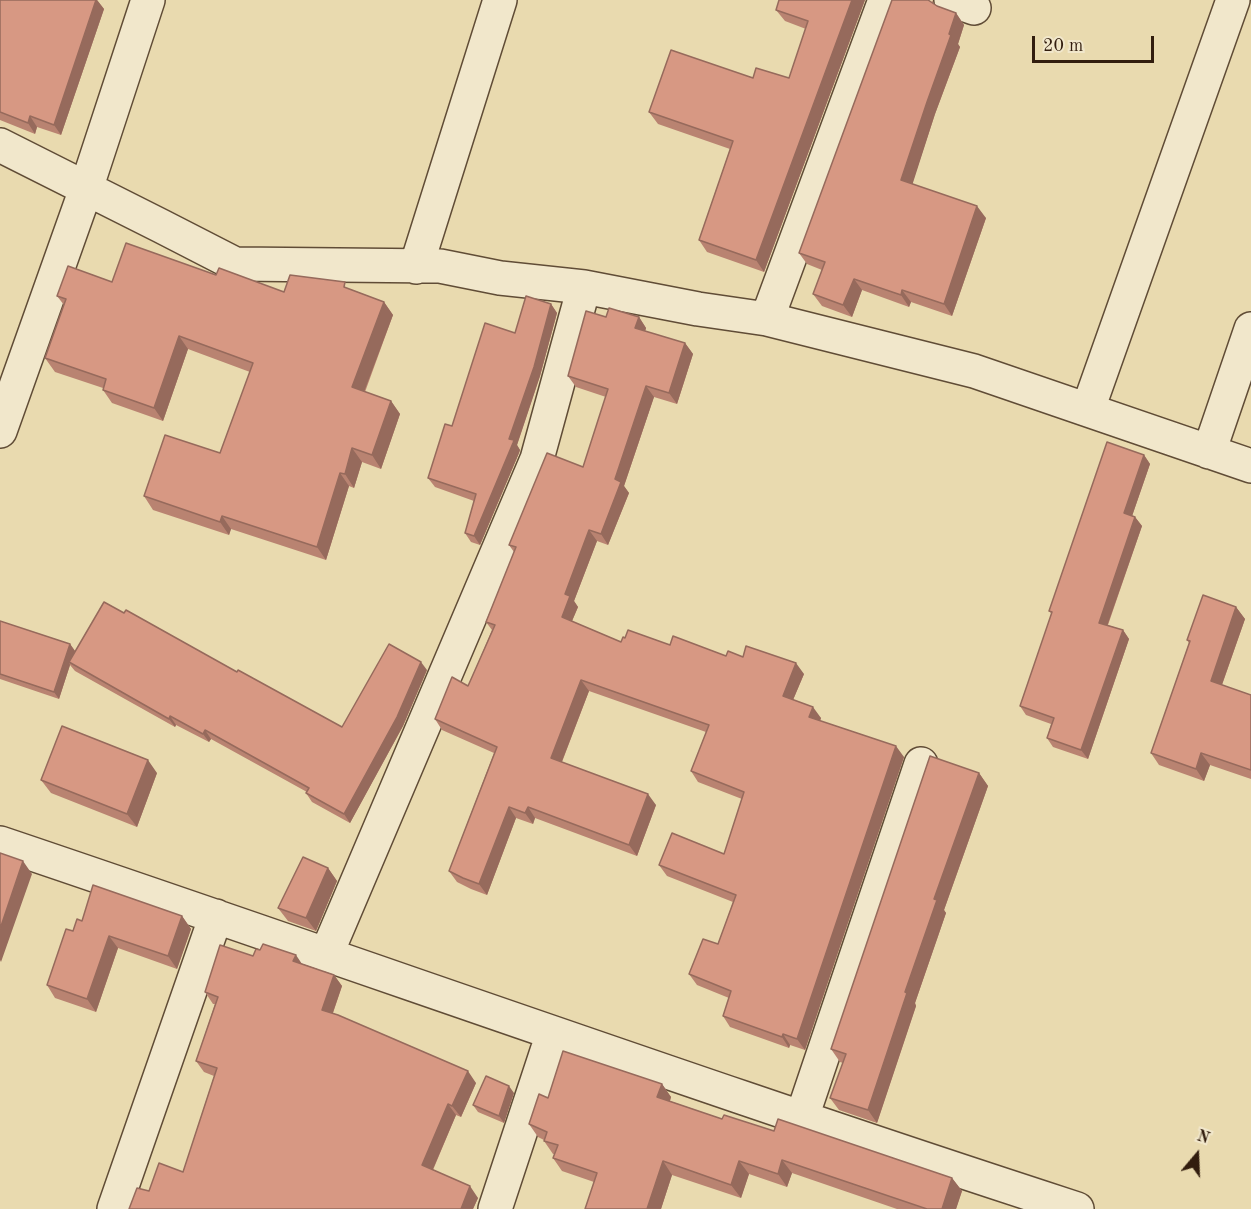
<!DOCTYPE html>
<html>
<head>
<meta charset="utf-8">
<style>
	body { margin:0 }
	#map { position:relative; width:1251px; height:1209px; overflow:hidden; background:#e9daaf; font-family:"Old Standard TT",serif }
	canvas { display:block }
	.north { position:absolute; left:1167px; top:1125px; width:60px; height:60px; -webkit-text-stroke:4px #f1e7cb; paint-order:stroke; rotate:19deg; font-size:16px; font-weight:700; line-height:24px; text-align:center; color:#321d0e }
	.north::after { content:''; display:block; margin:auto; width:21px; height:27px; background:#321d0e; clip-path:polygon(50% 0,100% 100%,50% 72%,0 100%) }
	.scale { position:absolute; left:1032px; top:36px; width:122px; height:27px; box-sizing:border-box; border:3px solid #321d0e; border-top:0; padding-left:8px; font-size:18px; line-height:21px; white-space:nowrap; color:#321d0e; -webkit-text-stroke:4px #f1e7cb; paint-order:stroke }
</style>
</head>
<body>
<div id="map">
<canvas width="1251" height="1209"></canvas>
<div class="north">N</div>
<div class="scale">20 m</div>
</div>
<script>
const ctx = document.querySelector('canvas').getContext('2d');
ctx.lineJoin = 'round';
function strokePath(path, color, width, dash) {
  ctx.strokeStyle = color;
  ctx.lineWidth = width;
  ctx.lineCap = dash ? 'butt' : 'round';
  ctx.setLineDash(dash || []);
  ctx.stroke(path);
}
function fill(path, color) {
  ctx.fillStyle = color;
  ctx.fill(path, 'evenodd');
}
const minor = new Path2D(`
	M951,0l23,8
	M0,145l161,81 74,38 205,2 60,12 84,9 114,22 69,10 207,52 277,95
	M416,267l84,-267
	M767,319l118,-319
	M1088,409l145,-409
	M0,431l86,-242 62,-189
	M1209,452l42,-123
	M0,843c359,121 716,249 1077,366
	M326,955l211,-496 47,-172
	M802,1117l119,-353
	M114,1209l102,-293
	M495,1209l58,-176`);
const wall = new Path2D(`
	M0,0h97l7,9 -43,126 -24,-8 -2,7 -35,-14z
	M865,0l-101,272 -57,-20 -8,-12 31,-91 -72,-25 -9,-12 104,-34h36l17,-49 -21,-8 -9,-11z
	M933,0v3l4,3 19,7 8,12 -6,19 2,3 -25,67 -23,70 74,34 -34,98 -41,-14 -2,5 -47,-17 -10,27 -30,-11 -9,-12 9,-24 -15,-6 -8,-11z
	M216,275l68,17 66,-3 34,13 9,13 -28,77 26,9 9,13 -19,55 -19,-7 -8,26 -5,-2 -23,74 -95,-31 -2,6 -76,-25 -9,-14 76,-43 30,-81 -62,-23 -25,72 -51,-18 -9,-13v-2l-48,-16 -10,-14 19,-53 -7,-9 55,-14z
	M551,304l6,9 -17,63 -23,69 3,5 -1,3 -39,92 -9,-3 -6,-9 9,-32 -39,-14 -7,-9 87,-145z
	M606,317h33l7,11 -1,3 40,12 8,11 -16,50 -23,-7 -30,89 5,7 -21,52 -11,-4 -23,60 4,6 -6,14 49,21 49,3 56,11 17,1 61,17 -11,26 28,18 -1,3 84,36 -99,293 -15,-5 -1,3 -59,-21 -7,-11 6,-18 -32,-13 -8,-11 29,-30 15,-42 -66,-26 -8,-11 65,-11 18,-55 -44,-17 -7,-11 15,-39 -117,-41 -27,71 94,43 -19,51 -102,-38 -2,6 -17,-6 -29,77 -16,-6 -14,-7 -8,-11 45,-118 -52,-23 -7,-11 33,-33 24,-56 -6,-8 28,-70 -5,-7 74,-78 23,-70 -30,-10 -8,-11z
	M1144,455l6,9 -18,52 3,1 7,9 -34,99 15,5 6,9 -41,120 -35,-12 -6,-9 4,-14 -25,-9 -6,-9 32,-92 -3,-3z
	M1236,607l9,12 -23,66 29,10v84l-41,-14 -6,16 -45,-16 -8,-12 38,-110 -2,-3z
	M0,621l70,23 5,7 162,21 105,55 85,-57 -24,56 -53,97 -38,-21 -6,-9 1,-1 -96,-53 -2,3 -33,-17 -1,2 -100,-56 -5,-6 -11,34 -59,-20z
	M157,773l-20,54 -86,-34 -10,-13z
	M979,773l9,13 -44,124 2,3 -31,90 1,3 -39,117 -38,-13 -9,-12 13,-35 -3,-1 -9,-13z
	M328,868l9,13 -21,50 -28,-10 -10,-13z
	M182,916l9,13 -14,40 -59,-21 -22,64 -41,-14 -8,-13 26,-54 9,-10z
	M302,964l32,11 8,11 -9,27 143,70 -15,34 -5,-2 -23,55 45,28 -5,11h-344l20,-18 34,-19 31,-96 -10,-4 -8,-11 19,-57h-2l-8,-12z
	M662,1084l9,13 -1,4 52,18 52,12 178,47 10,13 -6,18h-59l-105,-36 -5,14 -38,-13 -8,24 -69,-23 -11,34h-76l9,-27 -32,-11 -9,-13 2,-4h-2l-9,-13v-1l-6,-3 -9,-13 19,-26z
	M514,1093l-10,30 -26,-11 -5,-7z`);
const shadedWall = new Path2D(`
	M96,0h1l7,9 -43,126 -7,-10z
	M852,0h13l-101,272 -8,-12z
	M956,13l8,12 -6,19 2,3 -25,67 -25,78 -9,-12z
	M30,116l7,11 -2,7 -7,-11z
	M977,206l9,12 -34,98 -8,-12z
	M854,279l8,11 -10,27 -9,-12z
	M902,290l9,12 -2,5 -8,-12z
	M384,302l9,13 -32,85 -9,-13z
	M551,304l6,9 -17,63 -23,69 3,5 -1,3 -39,92 -6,-9 35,-97z
	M639,317l7,11 -3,11 -8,-11z
	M179,336l9,13 -25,72 -9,-13z
	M685,343l8,11 -16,50 -8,-11z
	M646,386l8,11 -30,89 5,7 -21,52 -7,-11 14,-55z
	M391,401l9,13 -19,55 -9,-14z
	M352,448l10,14 -8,26 -9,-14z
	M1144,455l6,9 -20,58 -6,-9z
	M340,473l9,13 -23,74 -9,-13z
	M222,516l9,13 -2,6 -9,-13z
	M1135,517l7,9 -37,106 -6,-9z
	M589,530l8,11 -23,60 4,6 -9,21 -7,-11 3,-23z
	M1236,607l9,12 -26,74 -8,-12z
	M1123,630l6,9 -41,120 -7,-9z
	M70,644l5,7 -6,11 1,3 -11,34 -5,-7z
	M421,662l6,8 -24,56 -53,97 -6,-9z
	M796,663l8,11 -14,33 -7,-11z
	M581,680l8,11 -30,78 -8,-11z
	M813,707l8,11 -4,10 -8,-11z
	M170,716l6,9 -1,2 -6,-8z
	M205,730l6,9 -2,3 -6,-8z
	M896,746l8,11 -99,293 -8,-11z
	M1201,753l9,12 -6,16 -8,-12z
	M148,760l9,13 -20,54 -10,-13z
	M979,773l9,13 -44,124 2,3 -31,90 1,3 -39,117 -9,-13 66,-211z
	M648,794l8,11 -19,51 -8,-11z
	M509,807l7,11 -29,77 -8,-11z
	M528,807l7,11 -2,6 -8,-11z
	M23,861l9,13 -31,88 -1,-2v-31z
	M328,868l9,13 -21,50 -10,-13z
	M182,916l9,13 -14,40 -9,-13z
	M109,936l9,12 -22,64 -9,-13z
	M296,955l8,12 -11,-6z
	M334,975l8,11 -12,35 -8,-11z
	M783,1034l7,11 -1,3 -7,-11z
	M468,1071l8,12 -15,34 -9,-11z
	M662,1084l9,13 -4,13 -10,-13z
	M509,1086l5,7 -10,30 -5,-7z
	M448,1104l8,11 -26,61 -8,-11z
	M782,1160l10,13 -5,14 -9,-13z
	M663,1161l9,14 -11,34h-14z
	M739,1161l10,13 -8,24 -10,-13z
	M952,1178l10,13 -6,18h-14z
	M470,1186l8,12 -5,11h-12z`);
const building = new Path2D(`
	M0,0h96l-42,125 -24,-9 -2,7 -28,-11z
	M779,0h73l-96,260 -57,-20 34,-99 -84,-29 22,-62 82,28 3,-10 33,10 19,-57 -32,-11z
	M892,0h36l9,6 19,7 -7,21 2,1 -24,67 -26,78 76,26 -33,98 -42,-14 -1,5 -47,-16 -11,26 -30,-11 12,-32 -26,-9z
	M126,243l90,32 3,-7 65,24 6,-17 55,7 -1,5 40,15 -32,85 39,14 -19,54 -20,-7 -7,26 -5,-1 -23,74 -95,-31 -2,6 -76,-26 21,-61 55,18 33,-90 -74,-27 -25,72 -51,-18 3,-11 -61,-21 21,-59 -9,-3 11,-30 44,16z
	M526,296l25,8 -17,63 -25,72 5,1 -1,3 -39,93 -9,-3 11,-39 -48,-16 17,-54 7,2 33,-103 30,10z
	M609,308l30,9 -4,11 50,15 -16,50 -23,-7 -31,93 6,3 -20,52 -12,-4 -24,64 5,2 -8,21 59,25 2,-5 2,1 3,-8 42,15 3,-9 53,20 2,-5 15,6 3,-11 50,17 -13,33 30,11 -4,10 87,29 -99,293 -14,-5 -1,3 -59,-21 8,-25 -42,-17 14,-35 15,5 18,-49 -77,-30 13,-32 52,21 20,-62 -53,-21 18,-46 -128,-45 -30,78 97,36 -19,51 -101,-38 -3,6 -16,-6 -30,77 -16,-6 -14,-7 48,-124 -62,-28 17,-42 16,9 27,-61 -9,-3 30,-75 -7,-2 38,-92 36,14 25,-78 -40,-13 18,-65 20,6z
	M1107,442l37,13 -20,58 11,4 -36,106 24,7 -42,120 -34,-12 7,-20 -34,-12 32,-94 -3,-1z
	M1203,595l33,12 -25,74 40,14v75l-50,-17 -5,16 -45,-16 39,-112 -3,-1z
	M104,602l20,11 2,-3 111,62 1,-2 104,57 47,-83 32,18 -24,55 -53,97 -38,-21 3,-5 -104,-58 -2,4 -33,-18 -1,3 -100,-57z
	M0,621l70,23 -16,48 -54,-18z
	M62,726l86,34 -21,54 -86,-34z
	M930,756l49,17 -45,126 3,1 -32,92 2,1 -39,117 -38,-12 16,-44 -15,-5z
	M0,853l23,8 -23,68z
	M303,857l25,11 -22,50 -28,-10z
	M93,885l89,31 -14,40 -59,-20 -22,63 -40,-14 19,-56 7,2 4,-12 5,2z
	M263,944l33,11 -3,6 41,14 -12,35 16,5 130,56 -16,35 -4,-2 -26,61 48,21 -9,23h-332l8,-21 12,3 10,-28 24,9 34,-104 -21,-7 22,-64 -13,-5 15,-47 33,11 3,-7 4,1z
	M563,1051l99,33 -5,13 65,22 2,-4 50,16 4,-12 174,59 -10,31h-15l-145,-49 -4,14 -39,-13 -8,24 -68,-24 -16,48h-62l12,-36 -44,-15 5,-13 -14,-4 3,-9 -18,-8 10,-30 9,4z
	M486,1076l23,10 -10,30 -26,-11z`);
strokePath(minor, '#604c36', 36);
strokePath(minor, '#f1e7cb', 33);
fill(wall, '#b98371');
fill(shadedWall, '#966a5c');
fill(building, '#d79883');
strokePath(building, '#966a5c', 1.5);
</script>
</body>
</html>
